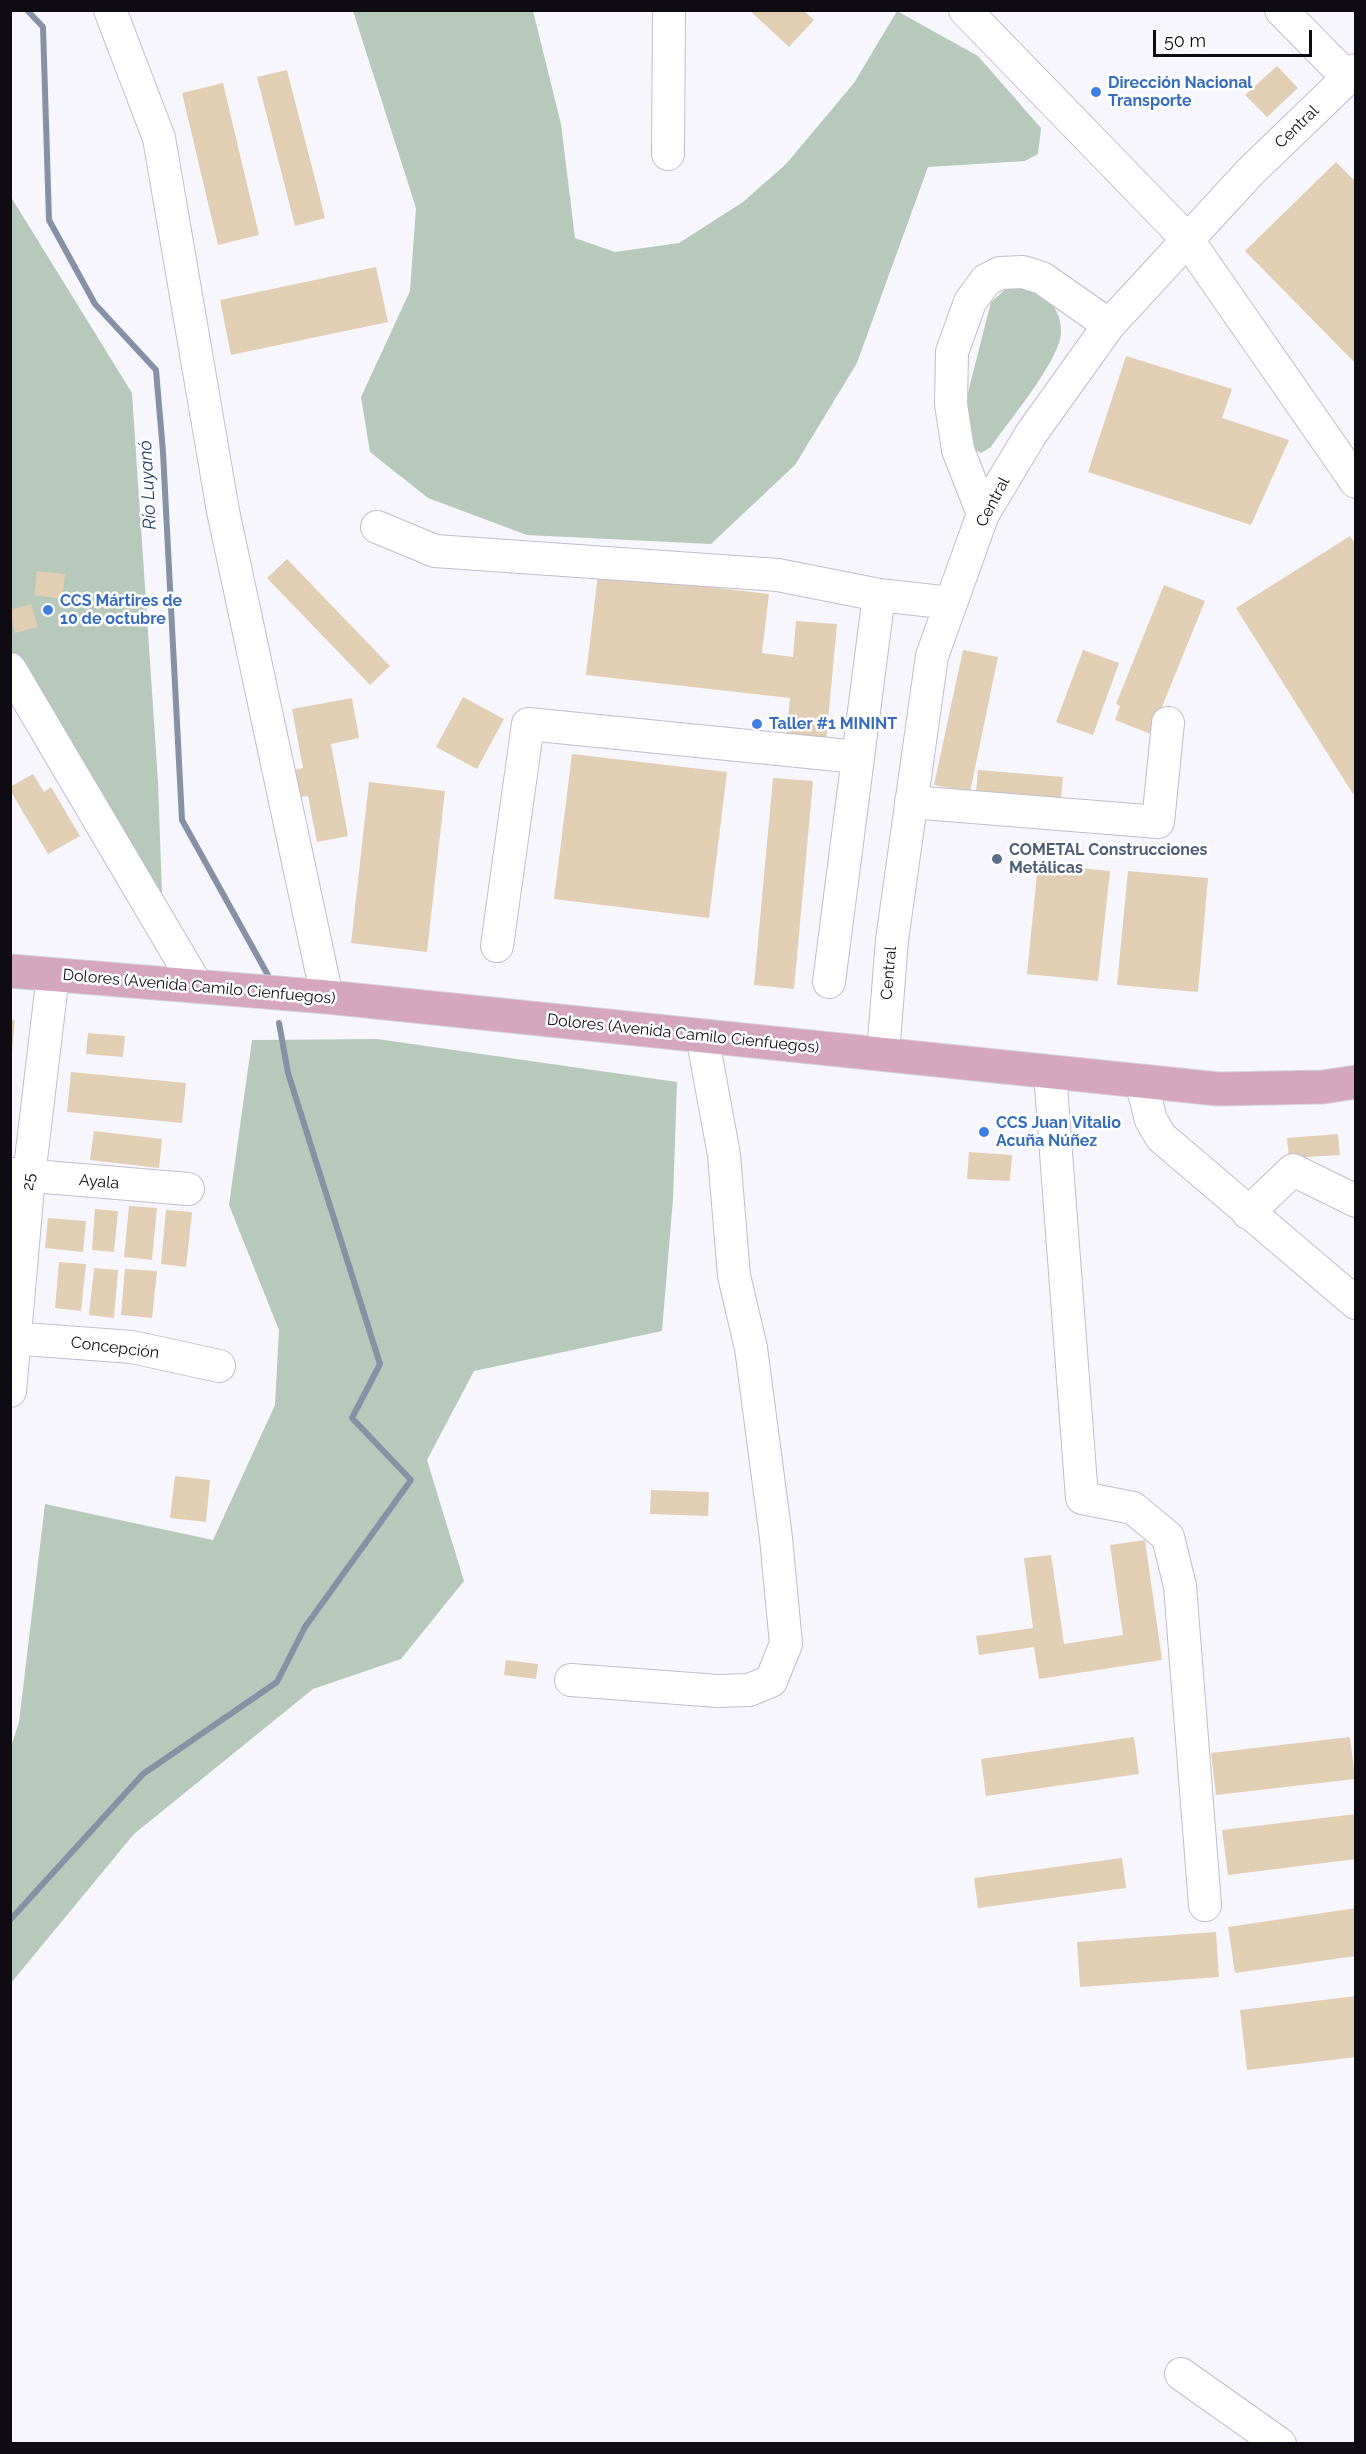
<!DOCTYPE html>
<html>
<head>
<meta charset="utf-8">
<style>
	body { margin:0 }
	#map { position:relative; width:1366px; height:2454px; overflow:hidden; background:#f8f6fd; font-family:Raleway,sans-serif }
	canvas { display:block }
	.frame { position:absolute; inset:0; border:12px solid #0e0c12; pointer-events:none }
	.scale { position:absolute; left:1153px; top:30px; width:159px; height:27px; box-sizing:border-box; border:3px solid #0e0c12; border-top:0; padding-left:8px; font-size:18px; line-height:21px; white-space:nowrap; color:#0e0c12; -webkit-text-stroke:4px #fff; paint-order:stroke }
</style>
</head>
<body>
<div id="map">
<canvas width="1366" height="2454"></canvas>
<div class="frame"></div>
<div class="scale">50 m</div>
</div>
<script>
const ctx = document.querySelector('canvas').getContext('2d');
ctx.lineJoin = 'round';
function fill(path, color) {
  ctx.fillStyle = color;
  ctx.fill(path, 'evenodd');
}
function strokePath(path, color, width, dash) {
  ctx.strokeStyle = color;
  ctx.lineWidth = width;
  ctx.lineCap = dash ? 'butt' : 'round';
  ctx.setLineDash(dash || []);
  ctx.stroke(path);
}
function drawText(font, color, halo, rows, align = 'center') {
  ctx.font = font + ' Raleway,sans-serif';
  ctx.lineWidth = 5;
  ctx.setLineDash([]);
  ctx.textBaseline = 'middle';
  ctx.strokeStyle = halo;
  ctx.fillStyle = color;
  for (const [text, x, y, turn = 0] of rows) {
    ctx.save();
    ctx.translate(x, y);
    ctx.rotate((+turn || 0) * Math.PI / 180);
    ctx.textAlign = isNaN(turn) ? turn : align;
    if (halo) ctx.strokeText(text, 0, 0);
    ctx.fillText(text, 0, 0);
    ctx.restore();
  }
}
const green = new Path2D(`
	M353,11h180l28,113 14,114 40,14 64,-9 64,-41 43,-38 68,-81 43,-72 81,45 63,72 -3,26 -13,7 -97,6 -71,196 -62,102 -84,79 -184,-9 -99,-37 -58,-46 -9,-55 49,-106 6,-83z
	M11,197l121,196 26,389 6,167 -153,-249z
	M1021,284l18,3c11,13 23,27 22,45 0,27 -53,90 -70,115l-10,6 -10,-5 -8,-36 28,-110 15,-13z
	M377,1039l300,43 -4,117 -11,132 -188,40 -47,89 37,121 -63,78 -88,30 -179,145 -123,149v-236l8,-25 26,-218 168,36 62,-135 4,-75 -50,-125 23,-165z`);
const stream = new Path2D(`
	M27,10l16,17 6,193 46,84 61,66 7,82 19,368 87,157
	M10,1920l133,-146 134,-92 28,-55 106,-147 -59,-62 28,-54 -92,-291 -9,-50`);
const building = new Path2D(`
	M749,10h54l11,10 -25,27z
	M1277,66l21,22 -31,29 -22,-22z
	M287,70l38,148 -30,8 -38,-149z
	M223,83l36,152 -41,10 -36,-152z
	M1336,162l20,20v182l-111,-113z
	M376,267l12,55 -157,33 -11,-55z
	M1126,356l106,33 -10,29 67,22 -38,85 -163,-53z
	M1350,536l6,9v247l-3,2 -117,-186z
	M287,559l103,107 -20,19 -103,-107z
	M37,571l28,3 -3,25 -28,-4z
	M598,574l171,20 -7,59 31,4 3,-36 41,3 -11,118 -40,-3 4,-41 -204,-23z
	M1164,585l41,16 -54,133 -36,-14 5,-14 -4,-2z
	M31,604l7,23 -23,6 -5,-23z
	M963,650l35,7 -28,135 -36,-7z
	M1083,650l36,13 -26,72 -37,-13z
	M463,697l41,22 -27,50 -41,-22z
	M352,698l7,40 -28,6 17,92 -31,6 -9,-46 -9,1 -5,-27 9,-2 -11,-59z
	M572,754l155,18 -18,146 -155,-19z
	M978,770l85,7 -2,21 -85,-7z
	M33,774l11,18 7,-5 29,49 -32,18 -38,-64v-3z
	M773,778l40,3 -19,208 -40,-4z
	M369,782l76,9 -18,161 -76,-9z
	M1038,864l72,7 -12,110 -71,-7z
	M1128,871l80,7 -10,114 -81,-7z
	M10,1020h5l-3,32 -2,-1z
	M88,1033l37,3 -2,21 -37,-3z
	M71,1072l115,11 -4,40 -115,-11z
	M94,1131l68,8 -3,29 -69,-8z
	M1338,1134l2,21 -51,3 -2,-20z
	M969,1152l43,3 -2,26 -43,-2z
	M129,1206l28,2 -5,52 -28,-3z
	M95,1209l23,2 -4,41 -22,-2z
	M166,1210l26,2 -6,55 -25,-3z
	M48,1218l38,3 -3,31 -38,-4z
	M59,1262l27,2 -5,47 -26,-3z
	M94,1268l24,2 -4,48 -25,-3z
	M125,1269l32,2 -5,47 -31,-3z
	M175,1476l35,4 -4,42 -36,-4z
	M651,1490l58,2 -1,24 -58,-2z
	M1145,1540l17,120 -123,19 -5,-32 -55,8 -3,-19 57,-8 -9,-70 27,-3 13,89 59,-9 -13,-90z
	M506,1660l32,4 -2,15 -32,-4z
	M1134,1737l5,37 -153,22 -5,-37z
	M1350,1737l5,42 -139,16 -5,-42z
	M1356,1814v45l-128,16 -6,-45z
	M1122,1858l4,30 -148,20 -4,-30z
	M1356,1908v48l-121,17 -7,-46z
	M1216,1932l3,45 -139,10 -3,-45z
	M1356,1996v61l-109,13 -7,-60z`);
const minor = new Path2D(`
	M110,10l49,128 64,373 104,486
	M965,10l222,229 169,243
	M1281,10l67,68
	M668,154l1,-144
	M983,514l-25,-64 -7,-46 1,-52 18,-50 16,-22 14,-7 23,-1 19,6 67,47
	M377,527l58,24 343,24 101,20 72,8
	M10,669l187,317
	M911,802l247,20 10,-99
	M497,946l31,-222 330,33
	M829,982l50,-387
	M883,1054l9,-114 40,-284 51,-142 48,-80 78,-109 142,-154 105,-101
	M1050,1073l32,425 51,10 35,29 12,49 25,319
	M1141,1081l10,39 10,17 195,166
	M10,1174l178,15
	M1248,1213l45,-43 63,31
	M10,1338l122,9 87,19
	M10,1391l19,-215 24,-201
	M571,1680l147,11 31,-1 22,-9 15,-37 -10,-106 -25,-190 -17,-72 -10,-121 -22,-120
	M1181,2374l99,70`);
const major = new Path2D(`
	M10,971l317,26 891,92 105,-2 33,-5`);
const markers = [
	[1096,92,6,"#3f7fe0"],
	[48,610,6,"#3f7fe0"],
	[757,724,6,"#3f7fe0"],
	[997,859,6,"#5c6f8a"],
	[984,1132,6,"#3f7fe0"]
];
const shopNames = [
	["Dirección Nacional",1108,83],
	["Transporte",1108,101],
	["CCS Mártires de",60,601],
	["10 de octubre",60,619],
	["Taller #1 MININT",769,724],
	["CCS Juan Vitalio",996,1123],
	["Acuña Núñez",996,1141]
];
const streetNames = [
	["Central",1297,127,-44],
	["Central",993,502,-62],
	["Central",889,973,-85],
	["Dolores (Avenida Camilo Cienfuegos)",199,987,5],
	["Dolores (Avenida Camilo Cienfuegos)",683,1034,6],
	["25",29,1182,-85],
	["Ayala",99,1182,5],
	["Concepción",115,1348,7]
];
const serviceNames = [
	["COMETAL Construcciones",1009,850],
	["Metálicas",1009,868]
];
const waterNames = [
	["Río Luyanó",148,485,-93]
];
fill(green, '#b6c9ba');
strokePath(stream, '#8592a6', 6);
fill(building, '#e2ceb3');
strokePath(minor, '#c1bcce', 34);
strokePath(major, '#d4d3d4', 35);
strokePath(minor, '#fff', 32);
strokePath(major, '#d5a7bf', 33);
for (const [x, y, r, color] of markers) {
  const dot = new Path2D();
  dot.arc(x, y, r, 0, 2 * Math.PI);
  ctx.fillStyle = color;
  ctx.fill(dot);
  strokePath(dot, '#fff', 2);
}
drawText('bold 16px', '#366cbe', '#fff', shopNames, 'left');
drawText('16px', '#0e0c12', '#fff', streetNames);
drawText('bold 16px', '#4e5e75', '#fff', serviceNames, 'left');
drawText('italic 18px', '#1d3c5f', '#fff', waterNames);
</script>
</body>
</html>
